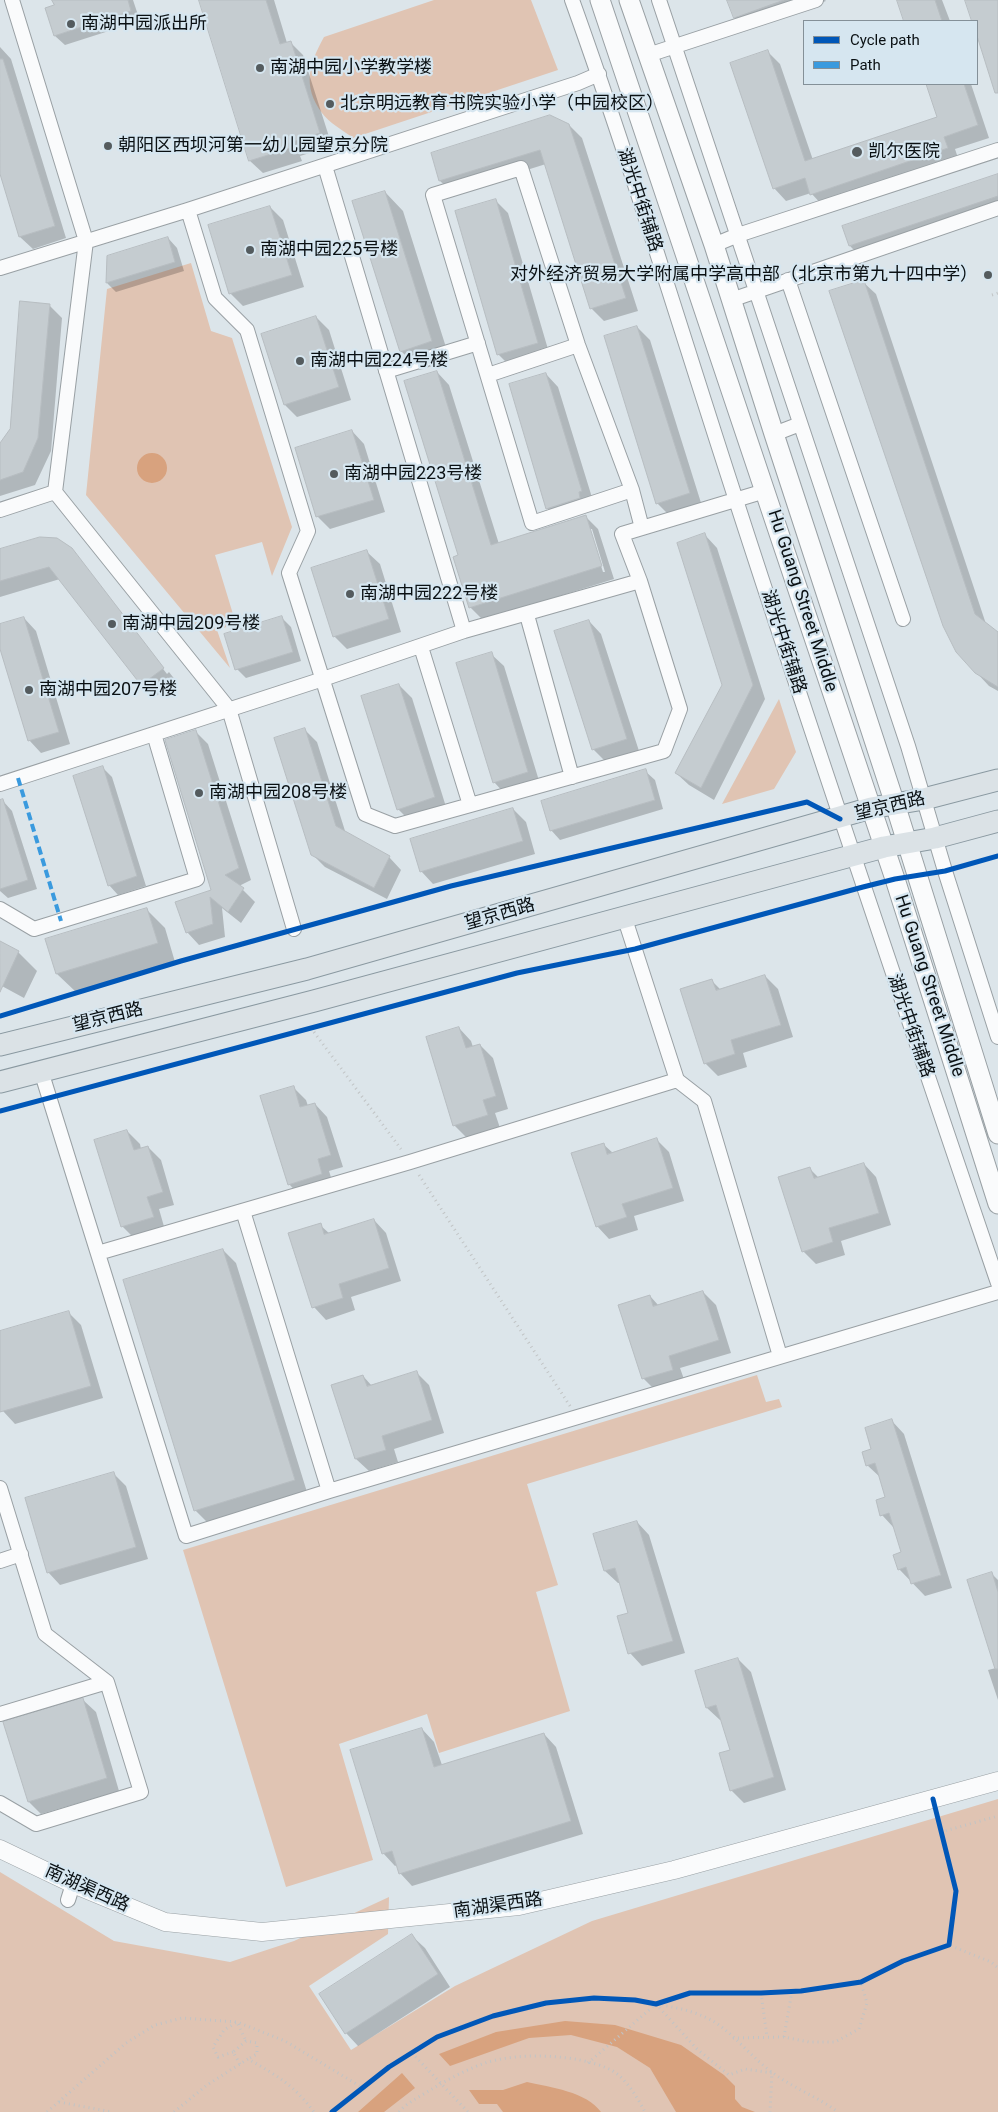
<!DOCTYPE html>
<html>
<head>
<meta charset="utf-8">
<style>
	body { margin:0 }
	#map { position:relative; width:998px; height:2112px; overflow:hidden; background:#dce5ea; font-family:Roboto,sans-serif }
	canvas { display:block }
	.legend { position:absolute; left:803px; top:20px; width:175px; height:65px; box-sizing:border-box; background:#d6e6f0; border:1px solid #849098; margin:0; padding:6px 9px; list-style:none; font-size:15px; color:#0a1013 }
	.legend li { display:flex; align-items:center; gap:10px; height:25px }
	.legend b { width:25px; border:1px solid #849098 }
</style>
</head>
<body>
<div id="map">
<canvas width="998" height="2112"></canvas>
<ul class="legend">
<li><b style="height:6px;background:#0057b8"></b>Cycle path</li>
<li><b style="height:6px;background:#3a9ade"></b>Path</li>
</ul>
</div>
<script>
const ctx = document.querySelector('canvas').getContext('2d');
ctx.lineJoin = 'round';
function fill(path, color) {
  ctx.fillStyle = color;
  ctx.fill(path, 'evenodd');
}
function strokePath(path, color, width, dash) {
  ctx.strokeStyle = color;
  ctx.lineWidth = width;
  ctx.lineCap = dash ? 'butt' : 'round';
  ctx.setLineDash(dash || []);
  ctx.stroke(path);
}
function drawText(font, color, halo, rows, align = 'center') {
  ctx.font = font + ' Roboto,"Noto Sans SC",sans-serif';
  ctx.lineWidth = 4.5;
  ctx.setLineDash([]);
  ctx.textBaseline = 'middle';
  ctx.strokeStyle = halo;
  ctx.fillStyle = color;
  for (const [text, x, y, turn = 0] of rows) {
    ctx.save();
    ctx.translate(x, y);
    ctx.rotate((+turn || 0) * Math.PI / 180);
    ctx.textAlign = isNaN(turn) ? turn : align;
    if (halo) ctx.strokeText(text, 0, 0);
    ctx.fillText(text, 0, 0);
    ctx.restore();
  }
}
const green = new Path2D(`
	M434,0h97l27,70 -205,68c-10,-8 -24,-15 -31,-25 -20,-27 -13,-49 2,-76z
	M191,263l20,68 21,7 60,189 -20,49 -10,-34 -47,13 21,69 -19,6 13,38 -144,-173 21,-206z
	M779,699l17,53 -22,37 -52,15z
	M757,1375l9,27 13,-3 3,8 -255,77 31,101 -22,7 34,119 -131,42 -12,-39 -88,30 34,116 -87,27 -103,-337z
	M998,1799v313h-998v-240l114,69 116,21 64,-21 95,-44 -1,37 -79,52 42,64 104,-64 137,-65z`);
const water = new Path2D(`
	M137 468a15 15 0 1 1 30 0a15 15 0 1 1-30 0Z
	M565,2021l50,4 66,20 43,30 11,11v13l7,8 13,5h-79l-26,-44 -33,-21 -46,-12 -42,3 -79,28 -11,-12 57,-22z
	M402,2073l13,15 -31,24h-26z
	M527,2082c23,5 60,10 74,30h-98l-6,-8h-18l-10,-14h34z`);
const shadow = new Path2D(`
	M54,0h79l7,21 -75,24 -10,-9 -9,-27 10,-3z
	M200,0h74l13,43 3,-1 13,13 29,91 -32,10 2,5 -39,12 -13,-12z
	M728,0h97l1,1 -78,29 -13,-13z
	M899,0h43l8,21h-44z
	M0,47l11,12 55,179 -33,11 -13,-12 -20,-67z
	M768,52l12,12 33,96 125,-42 -11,-34h44l18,54 -34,11 4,12 -135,46 -13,-14 -25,8 -12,-13z
	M569,125l13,13 56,173 -34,10 -13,-13 -45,-144 -93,29 -13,-12 -8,-27z
	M998,175v38l-136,45 -12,-12z
	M385,192l18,19 47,149 -30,10 -19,-19z
	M495,200l13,13 42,143 -39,11 -13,-13z
	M270,207l13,13 21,67 -61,19 -13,-13z
	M168,238l9,10 7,23 -68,21 -9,-9 1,-26z
	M863,282l13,12 110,330 12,10v57l-9,-5 -13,-14z
	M50,306l12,12 -11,133 -16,34 -35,11v-51l11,-16z
	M316,317l13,13 22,70 -54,17 -12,-12z
	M637,327l13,13 52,166 -32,10 -13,-13z
	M437,372l12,13 50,159 86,-28 13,13 16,50 -131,41 -13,-13zM589,529h3l13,43h-2z
	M546,374l12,13 36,117 -4,1 2,5 -32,11 -13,-13z
	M352,431l12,13 21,68 -55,17 -12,-12 -22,-69z
	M705,535l12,13 48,151 -51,101 -25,-15 -13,-12 48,-88z
	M0,551l76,5 91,118 2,-2 7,9 -21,16 -13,-13 -82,-105 -60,18z
	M367,552l13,12 21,68 -54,17 -13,-13z
	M281,617l10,10 10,34 -55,17 -9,-9z
	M24,618l12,13 34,113 -29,9 -12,-13 -29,-95v-20z
	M589,621l12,13 38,117 -33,11 -13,-13z
	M491,654l13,12 36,118 -34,11 -12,-13z
	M399,685l13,13 35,112 -36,12 -13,-13z
	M305,730l12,12 29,92 43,23 12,13 -14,29 -62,-32 -13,-13z
	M195,731l13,13 43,136 -12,6 16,16 -14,21 -19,-15 3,29 -26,8 -12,-13 26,-41z
	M103,768l9,9 34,109 -28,9 -9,-10z
	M645,771l10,9 8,29 -103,31 -9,-10z
	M3,801l9,10 25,78 -29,9 -8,-7v-89z
	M513,809l13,13 9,32 -102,30 -12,-13z
	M146,909l19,19 10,34 -99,30 -19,-18 -10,-34z
	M0,943l18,9 19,19 -13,27 -24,-13z
	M765,976l13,13 15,48 -50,16 4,14 -29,9 -13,-13 7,-82 9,9z
	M459,1028l12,13 2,6 7,-2 13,13 15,51 -13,4 5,15 -33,10 -13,-13z
	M293,1087l13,13 2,6 7,-2 12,13 16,50 -14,4 5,16 -33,10 -12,-13z
	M127,1131l13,13 1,5 7,-2 13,13 13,45 -15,4 6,21 -30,9 -13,-13z
	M657,1140l12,12 15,49 -50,15 4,14 -29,9 -12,-13 6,-82 10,9z
	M864,1164l12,13 15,48 -50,16 4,14 -29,9 -13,-13 7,-82 9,9z
	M374,1220l12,13 15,48 -50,16 4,13 -29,10 -12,-13 6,-82 10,9z
	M223,1250l13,13 71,229 -99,31 -13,-13z
	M703,1292l13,13 15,48 -51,15 5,14 -29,9 -13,-13 7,-82 9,10z
	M69,1313l12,12 22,73 -88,26 -12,-13 -3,-9v-69z
	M416,1372l13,13 15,48 -50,16 4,13 -29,9 -13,-12 -23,-73 30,-10 9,10z
	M892,1421l12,13 48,154 -27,8 -26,-27 4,-16 -9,-25 -12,-13 5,-17 -6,-20 -14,-13 6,-15z
	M114,1474l12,12 22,73 -88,26 -12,-13z
	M637,1522l12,13 36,118 -43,13 -12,-13v-39l-9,-31h-3l-13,-12z
	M991,1573l7,7v120l-10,-30 8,-2z
	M738,1659l13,13 35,118 -42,13 -13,-13v-39l-9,-32 -2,1 -13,-12z
	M83,1700l13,12 23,79 -78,23 -12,-12z
	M422,1729l12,13 8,23 102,-31 12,13 27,87 -171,52 -12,-13 -3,-8 -2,1 -12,-13z
	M412,1936l13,12 25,39 -92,59 -12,-13z`);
const building = new Path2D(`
	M52,0h76l3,11 -77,25 -9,-28 9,-3z
	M199,0h67l14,44 11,-3 29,92 -31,10 1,5 -41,13z
	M727,0h57l-50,18z
	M897,0h38l7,21h-38z
	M965,0h33v93h-3l-18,-57v-15h-5z
	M768,50l37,111 132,-44 -11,-33h38l14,41 -34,12 4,11 -138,47 -5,-17 -32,11 -43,-126z
	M0,59h3l52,167 -36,11 -19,-63z
	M550,115l19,9 57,174 -36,11 -50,-159 -101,31 -8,-28z
	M998,174v22l-149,50 -7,-20z
	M385,191l47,150 -32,11 -48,-151z
	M496,199l42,144 -41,12 -42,-144z
	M270,206l22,69 -63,19 -21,-69z
	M168,237l7,25 -69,21 1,-27z
	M864,280l111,334 23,18v55l-23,-14 -19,-21 -13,-26 -114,-335z
	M20,301l30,3 -12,134 -15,34 -23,8v-37l10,-14z
	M316,316l23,71 -55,18 -23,-71z
	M637,326l53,167 -34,11 -52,-168z
	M437,371l54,174 95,-30 16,51 -133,42 -16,-51 5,-2 -54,-174z
	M546,373l36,118 -3,1 1,6 -34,11 -37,-125z
	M352,430l22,70 -58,17 -21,-69z
	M705,533l48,152 -52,103 -26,-15 47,-88 -45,-142z
	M40,537l17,1 15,10 92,120 -23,17 -92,-118 -49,14v-32z
	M367,550l22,69 -56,18 -22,-69z
	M282,616l11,36 -58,18 -11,-36z
	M24,617l35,115 -31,9 -28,-92v-25z
	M589,620l38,119 -35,11 -38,-119z
	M492,652l36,120 -35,11 -37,-120z
	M399,684l36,113 -38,13 -36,-114z
	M305,728l31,98 54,30 -16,32 -63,-33 -37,-117z
	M196,730l43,138 -14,7 19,13 -16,24 -18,-15 3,27 -27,9 -11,-31 36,-12 -46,-150z
	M103,766l34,110 -29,10 -35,-110z
	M646,769l9,31 -105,31 -9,-30z
	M3,799l25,81 -28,9v-89z
	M513,808l10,33 -103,31 -10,-33z
	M147,908l11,35 -102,31 -11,-35z
	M0,941l19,10 -19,41z
	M765,975l16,50 -50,15 4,14 -31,10 -24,-75 32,-10 4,11z
	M459,1027l7,21 14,-4 16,52 -13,4 5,15 -35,11 -27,-89z
	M294,1086l6,21 15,-4 16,52 -13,4 4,15 -34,11 -28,-89z
	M127,1130l7,20 14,-4 15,46 -16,5 7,20 -33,10 -27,-87z
	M657,1138l16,50 -51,16 5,13 -31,10 -25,-74 33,-10 3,11z
	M864,1163l15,50 -50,15 4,14 -31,10 -24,-75 32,-10 4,11z
	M374,1219l15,49 -50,16 4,14 -31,10 -24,-75 33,-10 3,11z
	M223,1249l72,231 -101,31 -71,-231z
	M703,1291l16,49 -50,16 4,14 -31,9 -24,-74 32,-10 3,11z
	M69,1311l22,75 -91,26v-81z
	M417,1371l15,49 -50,16 4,14 -31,9 -24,-74 32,-10 4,11z
	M892,1419l49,156 -30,9 -5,-17 -8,3 -5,-15 8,-3 -12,-39 -9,3 -4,-16 9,-3 -10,-34 -9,3 -4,-14 9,-3 -6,-21z
	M114,1472l22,75 -89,26 -22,-75z
	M637,1521l36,120 -45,13 -11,-38 11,-3 -13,-45 -11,3 -11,-37z
	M992,1572l6,20v77h-3l-28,-89z
	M738,1658l36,119 -44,14 -11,-38 11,-3 -14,-45 -10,3 -11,-37z
	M83,1698l24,80 -79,24 -25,-80z
	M422,1728l12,39 110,-34 27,88 -172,53 -7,-23 -10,3 -32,-104z
	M412,1934l26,40 -93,60 -26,-40z`);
const path = new Path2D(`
	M992,295l6,-2
	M311,1028l90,121
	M419,1175l151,231
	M936,1813l20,78 -7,54
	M941,1832l57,-16
	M761,1993l6,44
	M656,2004l41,45 32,26 16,-6 27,4 -2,39
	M784,2037l8,-46
	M733,2038l51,-1 25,5h26l24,-13 8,-26 -6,-21
	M233,2052l-15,5 -5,-10 11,-17 13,-8 9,19
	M412,2053l56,59
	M588,2063l68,-59 34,-11h71l40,-2 60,-9 42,-21 46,-16 42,17 7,6
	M240,2064l-7,-12 13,-11 11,2v11l-9,5
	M59,2102l53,10
	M47,2112l79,-69 29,-18 27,-7 55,4 48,19 78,47
	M174,2112l33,-27 41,-26c28,16 46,26 66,53
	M332,2112c35,-25 66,-56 105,-75 67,-32 145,-47 218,-33 19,3 40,7 58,17 20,12 40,38 60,52 20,15 45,24 65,39
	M399,2112c8,-9 18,-14 28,-20 18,-11 38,-22 58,-29 33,-11 92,-9 124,6 16,7 28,28 36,43`);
const minor = new Path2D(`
	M12,0l74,241 -31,251 174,217 65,220
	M572,0c59,164 109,331 163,497 85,263 174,524 263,786
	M659,0l249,746 37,125 53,166
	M648,55l168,-55
	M325,166l139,465
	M188,210l27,88 32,32 61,201 -19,42 76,241 30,12 269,-75 16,-42 -40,-128
	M714,245l24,-10 260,-85
	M0,268l188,-58 390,-127 21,-9
	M788,280l115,339
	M731,300l267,-92
	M386,371l92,-28
	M488,375l90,-30
	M774,434l26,-10
	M632,490l-100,33 -99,-328 88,-27 57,177 54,145 10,38
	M0,510l55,-18
	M527,615l45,162
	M421,647l49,158
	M0,784l323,-105 141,-48 176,-50 -18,-47 143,-43
	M0,909l34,20 163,-50 -43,-145
	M624,916l53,164
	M41,1071l145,465 143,-45 669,-199
	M243,1211l86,280
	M98,1253l312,-91 267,-82 27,21 76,255
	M0,1488l45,146 62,48 34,110 -105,32 -36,-21
	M0,1561l21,-7
	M0,1714l107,-32
	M68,1900l5,-16`);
const tertiary = new Path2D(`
	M0,1849l73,35 92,38 97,10 257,-26 155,-36 324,-89`);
const secondary = new Path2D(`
	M600,0l295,879 103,325
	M629,0l85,245 60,189 121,370 103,330`);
const primary = new Path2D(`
	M0,1045l307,-76 564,-161 53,-9 74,-19
	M0,1082l314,-81 570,-154 51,-9 63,-17`);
const quiet = new Path2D(`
	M18,778l43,143`);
const cycleway = new Path2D(`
	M0,1016l181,-55 270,-75 356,-84 33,17
	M0,1111l517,-138 118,-24 228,-62 32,-8 50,-8 53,-15
	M332,2112l57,-45 48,-30 56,-21 53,-13 48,-5 41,2 21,4 34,-11h71l40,-2 60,-9 42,-21 46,-16 7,-54 -23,-92`);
const markers = [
	[71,24,5,"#545b5e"],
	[260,68,5,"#545b5e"],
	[330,104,5,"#545b5e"],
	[108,146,5,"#545b5e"],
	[857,152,6,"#545b5e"],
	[250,250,5,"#545b5e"],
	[988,275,5,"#545b5e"],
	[300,361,5,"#545b5e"],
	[334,474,5,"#545b5e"],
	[350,594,5,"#545b5e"],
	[112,624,5,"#545b5e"],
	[29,690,5,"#545b5e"],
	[199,793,5,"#545b5e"]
];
const poiNames = [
	["南湖中园派出所",81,24],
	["南湖中园小学教学楼",270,68],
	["北京明远教育书院实验小学（中园校区）",340,104],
	["朝阳区西坝河第一幼儿园望京分院",118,146],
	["凯尔医院",868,152],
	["南湖中园225号楼",260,250],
	["对外经济贸易大学附属中学高中部（北京市第九十四中学）",978,275,"right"],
	["南湖中园224号楼",310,361],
	["南湖中园223号楼",344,474],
	["南湖中园222号楼",360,594],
	["南湖中园209号楼",122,624],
	["南湖中园207号楼",39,690],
	["南湖中园208号楼",209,793]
];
const streetNames = [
	["湖光中街辅路",639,200,72],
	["Hu Guang Street Middle",802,601,72],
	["湖光中街辅路",783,642,72],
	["望京西路",890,807,-13],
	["望京西路",500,915,-16],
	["Hu Guang Street Middle",929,986,72],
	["望京西路",108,1018,-14],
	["湖光中街辅路",910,1026,71],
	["南湖渠西路",87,1889,24],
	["南湖渠西路",498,1906,-8]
];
fill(green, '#e0c4b3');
fill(water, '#d8a27e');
fill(shadow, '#0003');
fill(building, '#c5ccd0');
strokePath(building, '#b7bdc1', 1);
strokePath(minor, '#99a0a4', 16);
strokePath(tertiary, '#99a0a4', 19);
strokePath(secondary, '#99a0a4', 21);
strokePath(primary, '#8a99a1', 23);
strokePath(path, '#c1c4c5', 3, [1, 4]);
strokePath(minor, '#fafbfc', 14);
strokePath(tertiary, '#fafbfc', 18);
strokePath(secondary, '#fafbfc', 19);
strokePath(primary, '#dbe2e6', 21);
strokePath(quiet, '#3a9ade', 4, [8, 4]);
strokePath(cycleway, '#0057b8', 5);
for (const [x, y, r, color] of markers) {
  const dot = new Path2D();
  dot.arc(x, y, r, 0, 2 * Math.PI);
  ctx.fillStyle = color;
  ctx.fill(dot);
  strokePath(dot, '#d6e6f0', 2);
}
drawText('18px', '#0a1013', '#d6e6f0', poiNames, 'left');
drawText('18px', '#0a1013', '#d6e6f0', streetNames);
</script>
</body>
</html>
